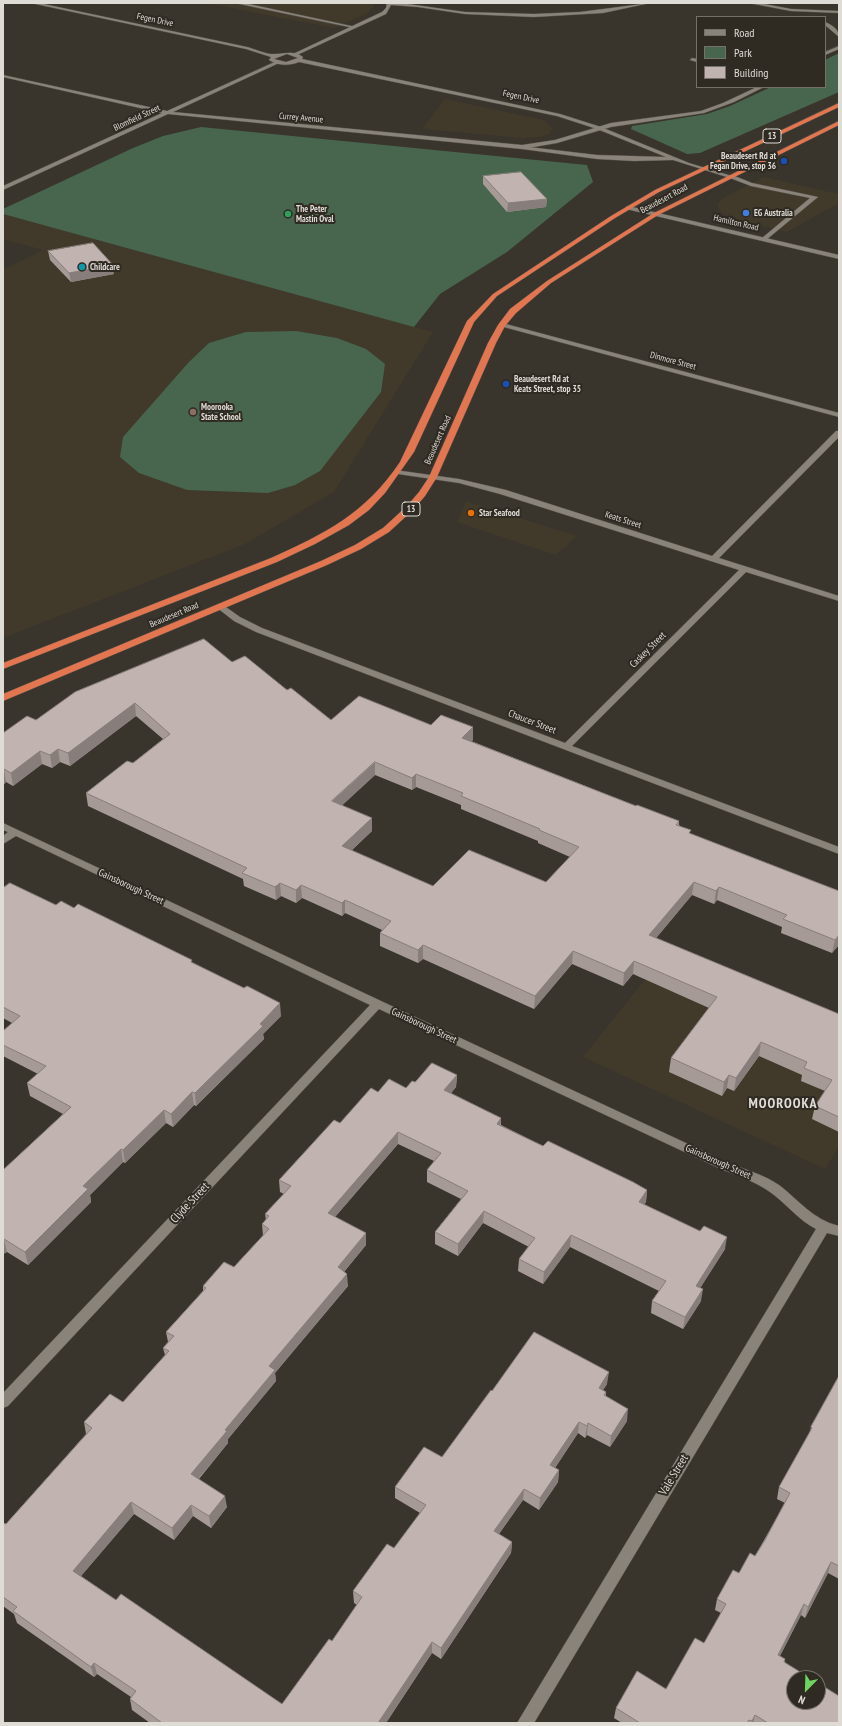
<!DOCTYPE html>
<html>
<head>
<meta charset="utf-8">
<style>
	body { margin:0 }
	#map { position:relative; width:842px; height:1726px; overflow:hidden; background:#39342c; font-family:"PT Sans Narrow",sans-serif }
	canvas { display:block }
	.frame { position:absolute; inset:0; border:4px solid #dfdcd6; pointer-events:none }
	.legend { position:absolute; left:696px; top:16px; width:130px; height:72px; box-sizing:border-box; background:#2f2a22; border:1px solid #75716a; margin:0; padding:5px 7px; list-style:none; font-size:12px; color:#dfdcd6 }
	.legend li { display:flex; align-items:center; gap:8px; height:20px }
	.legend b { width:20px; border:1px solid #75716a }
	.north { position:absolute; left:786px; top:1670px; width:40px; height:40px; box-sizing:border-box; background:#2f2a22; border:1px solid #75716a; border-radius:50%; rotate:203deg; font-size:11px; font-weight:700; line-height:16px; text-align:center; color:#dfdcd6 }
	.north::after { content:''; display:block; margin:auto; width:14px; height:18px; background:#6dd361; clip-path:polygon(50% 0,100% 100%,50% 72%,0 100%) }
</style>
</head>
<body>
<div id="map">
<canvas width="842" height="1726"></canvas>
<div class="frame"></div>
<ul class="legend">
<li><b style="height:5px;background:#898379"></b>Road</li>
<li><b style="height:11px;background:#48664e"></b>Park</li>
<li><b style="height:11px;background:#c1b3b0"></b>Building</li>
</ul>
<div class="north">N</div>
</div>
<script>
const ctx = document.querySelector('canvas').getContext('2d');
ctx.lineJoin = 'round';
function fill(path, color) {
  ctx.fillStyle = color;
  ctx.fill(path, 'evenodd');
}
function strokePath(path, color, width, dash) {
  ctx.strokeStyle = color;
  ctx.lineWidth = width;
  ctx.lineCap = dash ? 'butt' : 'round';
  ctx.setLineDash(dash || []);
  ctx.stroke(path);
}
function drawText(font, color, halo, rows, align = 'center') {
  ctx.font = font + ' "PT Sans Narrow",sans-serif';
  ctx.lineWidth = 4;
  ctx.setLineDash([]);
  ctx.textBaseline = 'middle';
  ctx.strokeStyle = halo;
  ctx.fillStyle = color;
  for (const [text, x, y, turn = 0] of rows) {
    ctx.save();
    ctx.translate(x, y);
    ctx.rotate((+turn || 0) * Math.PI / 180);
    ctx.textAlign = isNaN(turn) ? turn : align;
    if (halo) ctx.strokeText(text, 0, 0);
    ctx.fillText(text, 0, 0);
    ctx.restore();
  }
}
const built = new Path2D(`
	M207,3h166v5l-7,6 -32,14z
	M445,99l99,21 6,5 2,4 -3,5 -8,3 -20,1 -99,-9z
	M764,177l75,17v9l-52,29 -53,-13 -12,-5 -5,-9 6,-7z
	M3,214l430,118 -99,160 -89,52 -242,94v-368l40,-20 -40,-11z
	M466,501l111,35 -21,19 -99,-33z
	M672,946l167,71v130l-14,22 -242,-112z`);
const green = new Path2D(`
	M839,53v39l-139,61 -13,1 -56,-25 1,-3 75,-12 23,-8 41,-19h54v-27z
	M201,127l386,38 6,17 -86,70 -67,42 -26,33 -411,-113v-5l130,-61 30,-12z
	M296,331l41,7 29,11 19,15 -4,28 -61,79 -25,14 -27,8 -81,-3 -48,-17 -19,-16 3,-20 66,-75 20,-19 37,-11z`);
const service = new Path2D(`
	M235,3h9l112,24 -2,1z
	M732,175l20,8 66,14 -52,43h-4v-2l48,-40 -59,-12 -21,-8v-2z`);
const minor = new Path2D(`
	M387,3l21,1 57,8 69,2 46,-2 70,-9 -47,10 -69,4 -69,-3 -47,-7 -27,-2 -5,9 -89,41 -4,-1 89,-42 4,-4z
	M749,3h10l32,6 48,2v2l-48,-2z
	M825,22c7,3 14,7 14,15l-14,-12z
	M839,46v3l-14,6v-3z
	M692,58l5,1v3l-7,-2z
	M277,61l2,2 -106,49 349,33 33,-5 56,-17 90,-12 22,-8 34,-16h7l-30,15 -30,11 -93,14 -54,16 -35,6 -354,-35 -165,76v-4l159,-73 -159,-36v-2l164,36z
	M502,323l337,90v4l-339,-91v-2z
	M836,431h3v6l-120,121 120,38v5l-93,-29 -174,174 267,101v7l-583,-222 -22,-11 -18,-14 4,-3 3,1 17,12 22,11 303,115 174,-173 -239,-76 -41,-11 -61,-9 -4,-2 1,-2 64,9 47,11 206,66z
	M3,823l378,178 350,163c16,6 33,11 48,21 21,16 33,34 60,41v10l-12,-3 -293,490h-17l299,-494c-18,-9 -30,-26 -46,-37 -14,-10 -31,-16 -47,-22l-344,-161 -371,397 -5,2v-15l367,-388 -354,-169 -13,8v-8l5,-4 -5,-2z`);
const tertiary = new Path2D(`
	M31,3h8l208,44c8,2 20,8 28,7 11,0 18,-4 28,3l-1,2 258,55 41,13 88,36 46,14 -5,1 -57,-18 -39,1 -37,-2 -75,-10 -2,-1v-2l77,9 69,2 -69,-28 -40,-13 -258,-54c-10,4 -20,4 -30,-2l2,-3 -25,-8zM287,54l11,4 -12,4 -12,-3z
	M628,206l211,49v4l-213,-50v-2z`);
const trunk = new Path2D(`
	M839,103v4l-180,85 -44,26 -118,78 -23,26 -60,130 -29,41 -16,17 -20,15 -34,19 -38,18 -274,107v-6l268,-105c54,-24 95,-45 129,-96l67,-141 26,-27 118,-78 44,-26z
	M839,121v4l-181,90 -107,68 -35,30 -11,13 -9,17 -59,134 -12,19 -12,14 -24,22 -28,17 -34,16 -324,136v-7l318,-133 34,-16 28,-17 24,-22 12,-14 10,-15 59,-134 10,-18 12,-16 37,-28 107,-68z`);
const wall = new Path2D(`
	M483,176l64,23 -1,8 -39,5 -24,-28z
	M48,251l66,23 -43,8 -21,-22z
	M232,662l55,28 44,30 100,5 42,15 -2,1 165,65 43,15v4l12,9 148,57v55h-1l-6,7 -51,-20 1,-6 -65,-27 -3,4 -22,-9 -36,43 183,76v118l-27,-13 3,-13 10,-15 -24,-10 1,-6 -43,-19 -25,35 -7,-3 -5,8 -53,-24 2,-14 38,-50 -76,-34 -10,12 -51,-22 -38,45 -111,-50 -5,4 -38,-17v-13l2,-3 -37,-17 -3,3 -40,-18 -6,5 -15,-7 -5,4 -32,-14 -1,-7 -155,-73 -2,-13 47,-30 30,-24 -27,-23 -66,50 -10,-4 -8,6 -10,-4 -29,22 -7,-4 -3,3v-52l33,-13zM375,775l37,15 4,-3 45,18v4l77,32v2l32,14 -24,25 -113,4 -82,-35 21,-20 -30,-26z
	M3,888l53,17 18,3 119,55 88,53 -18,18 1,5 -68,67 -2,-1 -21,22 -7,-4 -41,40 -2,-1 -33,33 1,7 -63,63 -21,-13 -4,2v-84l60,-56 -33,-18 -3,-13 11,-9 -35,-18v-25l9,-8 -9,-5z
	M457,1075l-1,12 -5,6 50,25v7l42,21 104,44 -1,12 -2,2 81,45 -25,39 1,13 -18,28 -32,-16 1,-12 7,-10 -89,-44 -27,37 -25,-13 1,-12 10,-12 -46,-24 -25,33 -23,-12v-12l26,-33 -34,-17v-12l7,-9 -36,-17 -63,73 31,16v12l-22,27 4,14 -73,87 1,8 -48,58v4l-29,36 28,28 -16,21 -18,-12 -19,24 -40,-26 -53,62 35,24 166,104 50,-63 25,-36 -3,-2 -1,-12 41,-43 26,-35 -25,-15v-11l47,-30 50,-66 115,-7 -4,6 3,2v4l21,25 -17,26 -23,-12 -2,3 -7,-5 -23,35 4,2 -1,12 -19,28 -16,-10 -24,34 13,8 -1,11 -70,106 -9,-6 -46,70h-236l-18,-13 -2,-11 1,-2 -34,-23 -3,3 -77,-54 -3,-9 -11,-8v-83l3,1 80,-90 -2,-12 39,-20 42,-47 -2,-7 5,-6 -2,-10 37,-41v-5l31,-19 29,-31 -1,-12 4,-4 -1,-6 19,-20 -4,-2 -1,-12 61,-57 38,-31 28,-4 9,-6z
	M839,1376v203l-11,-6 -23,45 -4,-3 -21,41 5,3v3l54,61h-217l-8,-5 2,-10 50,-19 38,-46 17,-30 -6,-3 2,-11 22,-26 16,-17 30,-53 -8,-4 2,-12 30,-52 2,-8z`);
const shadedWall = new Path2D(`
	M547,199l-1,8 -39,5 1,-9z
	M113,265l1,9 -43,8 -2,-9z
	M135,703l1,13 -66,50 -2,-13z
	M473,727v13l-11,10v-12z
	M58,749l2,13 -8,6 -2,-13z
	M40,751l2,13 -29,22 -2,-13z
	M375,762v13l-42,39 -1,-13z
	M4,769l2,13 -3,3v-15z
	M416,774v13l-4,3v-12z
	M372,818v13l-30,28v-13z
	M694,882l-2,13 -44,53 1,-13z
	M280,883l1,13 -5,4 -1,-13z
	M301,885l1,13 -6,5v-13z
	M719,887l-2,13 -3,4 2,-13z
	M345,900v13l-3,3v-13z
	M839,935v5l-1,6 -6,7 3,-13z
	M423,945v14l-5,4v-13z
	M573,951l-1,13 -38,45 1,-13z
	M634,961l-1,13 -10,12 1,-13z
	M280,1003l1,13 -18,18 1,5 -68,67 -1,-13 65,-69z
	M761,1042l-2,14 -25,35 2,-13z
	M457,1075l-1,12 -12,15v-12z
	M729,1075l-2,13 -5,8 2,-14z
	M192,1092l2,13 -21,22 -2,-13z
	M164,1110l2,13 -41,40 -2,-13z
	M501,1118l-1,12 -3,-6z
	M398,1132v12l-70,81v-12z
	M121,1149l2,13 -33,33 1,7 -63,63 -3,-13 58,-66z
	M647,1190l-1,12 -9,12 2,-12z
	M484,1211l-1,12 -25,33v-12z
	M366,1233v12l-28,34v-12z
	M571,1235l-1,12 -27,37 1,-12z
	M727,1237l-2,12 -31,49 2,-12z
	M4,1239l3,13 -4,2v-14z
	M347,1274l1,12 -73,87 1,8 -48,58v4l-35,42 -2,-11 34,-44 44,-64z
	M703,1289l-2,12 -18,28 2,-12z
	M609,1372l-2,12 -10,15 2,-11z
	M628,1409l-1,12 -17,26 1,-11z
	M579,1422l-1,11 -29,44 1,-12z
	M588,1423l-1,12 -2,3 2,-12z
	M559,1470l-1,12 -19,28 1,-12z
	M524,1489l-1,11 -30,42 1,-11z
	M225,1496l2,11 -16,21 -2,-12z
	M131,1502l3,12 -58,68 -3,-11z
	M191,1505l2,11 -19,24 -2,-12z
	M512,1542l-1,11 -70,106v-11z
	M831,1562l-3,11 -23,45 3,-11z
	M804,1604l-3,11 -26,50 3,-10z
	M432,1642v11l-46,70h-8z
	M94,1663l3,11 -3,3 -3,-10z
	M755,1715l-2,8h-1v-2z`);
const building = new Path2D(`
	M521,172l26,27 -39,4 -25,-27z
	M93,243l20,22 -44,8 -21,-22z
	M204,639l28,23 13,-6 42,34 4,-2 40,32 28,-24 72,29 10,-10 32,12 -11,11 174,68 1,-1 42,16 -3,4 15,5 -2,3 150,58v44l-4,5 -52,-21 4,-4 -68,-28 -3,4 -22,-9 -45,53 190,79v103l-24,-11 17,-26 -28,-12 3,-6 -46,-20 -25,36 -7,-3 -5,7 -53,-24 46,-61 -83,-36 -10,12 -51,-22 -38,45 -112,-51 -5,5 -38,-17 11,-12 -46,-21 -3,3 -41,-18 -5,5 -16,-7 -5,4 -33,-14 5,-5 -161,-75 41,-32 6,2 37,-29 -35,-31 -67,50 -10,-4 -8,6 -10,-4 -29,22 -7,-4 -1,1v-37l24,-17 9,4 39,-28zM375,762l37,16 4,-4 47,19 -2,3 79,33 -1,1 40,17 -33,35 -77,-32 -36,36 -91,-40 30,-28 -40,-17z
	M10,883l46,22 5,-4 13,7 4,-4 114,56 -1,2 53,26 3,-2 33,17 -20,21 3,2 -68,67 -3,-1 -21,22 -7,-4 -41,40 -2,-1 -38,37 5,3 -63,63 -21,-13 -1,1v-70l68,-63 -44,-24 19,-17 -43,-21v-14l17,-15 -17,-9v-119z
	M432,1063l25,12 -13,15 57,28 -4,6 46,22 5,-5 85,41 14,8 -8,12 61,29 4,-5 23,11 -31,49 7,3 -18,28 -33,-16 14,-20 -95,-46 -27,37 -25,-13 16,-21 -51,-27 -26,33 -23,-12 33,-41 -41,-21 14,-17 -43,-21 -70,81 38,20 -28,34 9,7 -78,92 6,4 -50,60 2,1 -36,43 34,22 -16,20 -18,-11 -19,23 -41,-26 -58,69 43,29 5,-6 161,110 47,-65 3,2 30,-44 -9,-6 34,-47 7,4 32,-43 -31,-18 29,-40 18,10 49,-67 1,1 42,-59 75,40 -10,16 7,4 -2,3 24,14 -17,27 -23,-13 -1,3 -8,-4 -29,43 9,5 -19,28 -16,-9 -30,42 18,11 -71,106 -9,-6 -54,81h-216l-32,-24 6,-8 -42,-28 -3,4 -78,-56 4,-4 -14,-10v-74l3,1 86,-96 -8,-6 26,-28 13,8 46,-51 -6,-3 11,-12 -8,-4 40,-44 -3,-2 21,-24 10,5 35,-38 -7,-5 7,-8 -4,-2 26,-28 -12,-6 55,-60 6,3 31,-35 7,4 11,-13 17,9 6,-7 3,1z
	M839,1376v190l-8,-4 -23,45 -4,-3 -26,51 7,4 -1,3 26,16h-16v24h24v-19l21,13v27h-71l-13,-8 -3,6 -3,-1 -2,3h-107l-24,-15 21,-37 29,18 29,-51 9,5 22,-39 -9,-5 16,-29 6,3 11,-20 5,3 10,-16 25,-47 -11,-6 33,-59 -1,-1z`);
const markers = [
	[784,161,4,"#1a4fb4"],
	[746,213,4,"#3f7fe0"],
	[288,214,4,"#2e9e5b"],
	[82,267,4,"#0f9aa8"],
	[506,384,4,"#1a4fb4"],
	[193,412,4,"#8d6e63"],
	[471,513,4,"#e8710a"]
];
const farStreetnames = [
	["Fegen Drive",155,20,12],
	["Fegen Drive",521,97,12],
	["Blomfield Street",137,118,-25],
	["Currey Avenue",301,118,5],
	["Beaudesert Road",664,199,-28],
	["Hamilton Road",736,223,13],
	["Dinmore Street",673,361,15],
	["Beaudesert Road",438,440,-66],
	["Keats Street",623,520,18],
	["Beaudesert Road",174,615,-23]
];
const shields = [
	[772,136,18],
	[411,509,18]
];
const shieldNames = [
	["13",772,136],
	["13",411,509]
];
const farPoinames = [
	["Beaudesert Rd at",776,156,"right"],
	["Fegan Drive, stop 36",776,166,"right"],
	["The Peter",296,209],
	["Mastin Oval",296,219],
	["EG Australia",754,213],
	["Childcare",90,267],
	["Beaudesert Rd at",514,379],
	["Keats Street, stop 35",514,389],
	["Moorooka",201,407],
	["State School",201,417],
	["Star Seafood",479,513]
];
const streetNames = [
	["Caskey Street",648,650,-45],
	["Chaucer Street",532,722,21],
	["Gainsborough Street",131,887,25],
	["Gainsborough Street",424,1026,25],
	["Gainsborough Street",718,1162,24]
];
const nearStreetnames = [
	["Clyde Street",190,1203,-47],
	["Vale Street",674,1475,-59]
];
const districtNames = [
	["MOOROOKA",783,1104]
];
fill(built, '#413a2b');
fill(green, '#48664e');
strokePath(service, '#55524a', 1);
strokePath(minor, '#55524a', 1);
strokePath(tertiary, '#55524a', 1);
strokePath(trunk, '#55524a', 1);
fill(service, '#898379');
fill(minor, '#898379');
fill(tertiary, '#898379');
fill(trunk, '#e27650');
fill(wall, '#a69a97');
fill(shadedWall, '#877d7b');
fill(building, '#c1b3b0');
strokePath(building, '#877d7b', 1);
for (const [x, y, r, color] of markers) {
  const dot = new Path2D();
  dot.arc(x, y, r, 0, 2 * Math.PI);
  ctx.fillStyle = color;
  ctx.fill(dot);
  strokePath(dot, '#2f2a22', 1.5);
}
drawText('9px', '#dfdcd6', '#2f2a22', farStreetnames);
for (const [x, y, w] of shields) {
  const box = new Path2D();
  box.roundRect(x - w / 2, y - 7, w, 14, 3);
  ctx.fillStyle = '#2f2a22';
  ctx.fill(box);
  strokePath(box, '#dfdcd6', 1);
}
drawText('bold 9px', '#dfdcd6', null, shieldNames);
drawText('bold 9px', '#dfdcd6', '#2f2a22', farPoinames, 'left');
drawText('10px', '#dfdcd6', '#2f2a22', streetNames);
drawText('12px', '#dfdcd6', '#2f2a22', nearStreetnames);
ctx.letterSpacing = '1px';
drawText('bold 14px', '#dfdcd6', '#2f2a22', districtNames);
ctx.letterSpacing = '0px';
</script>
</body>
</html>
